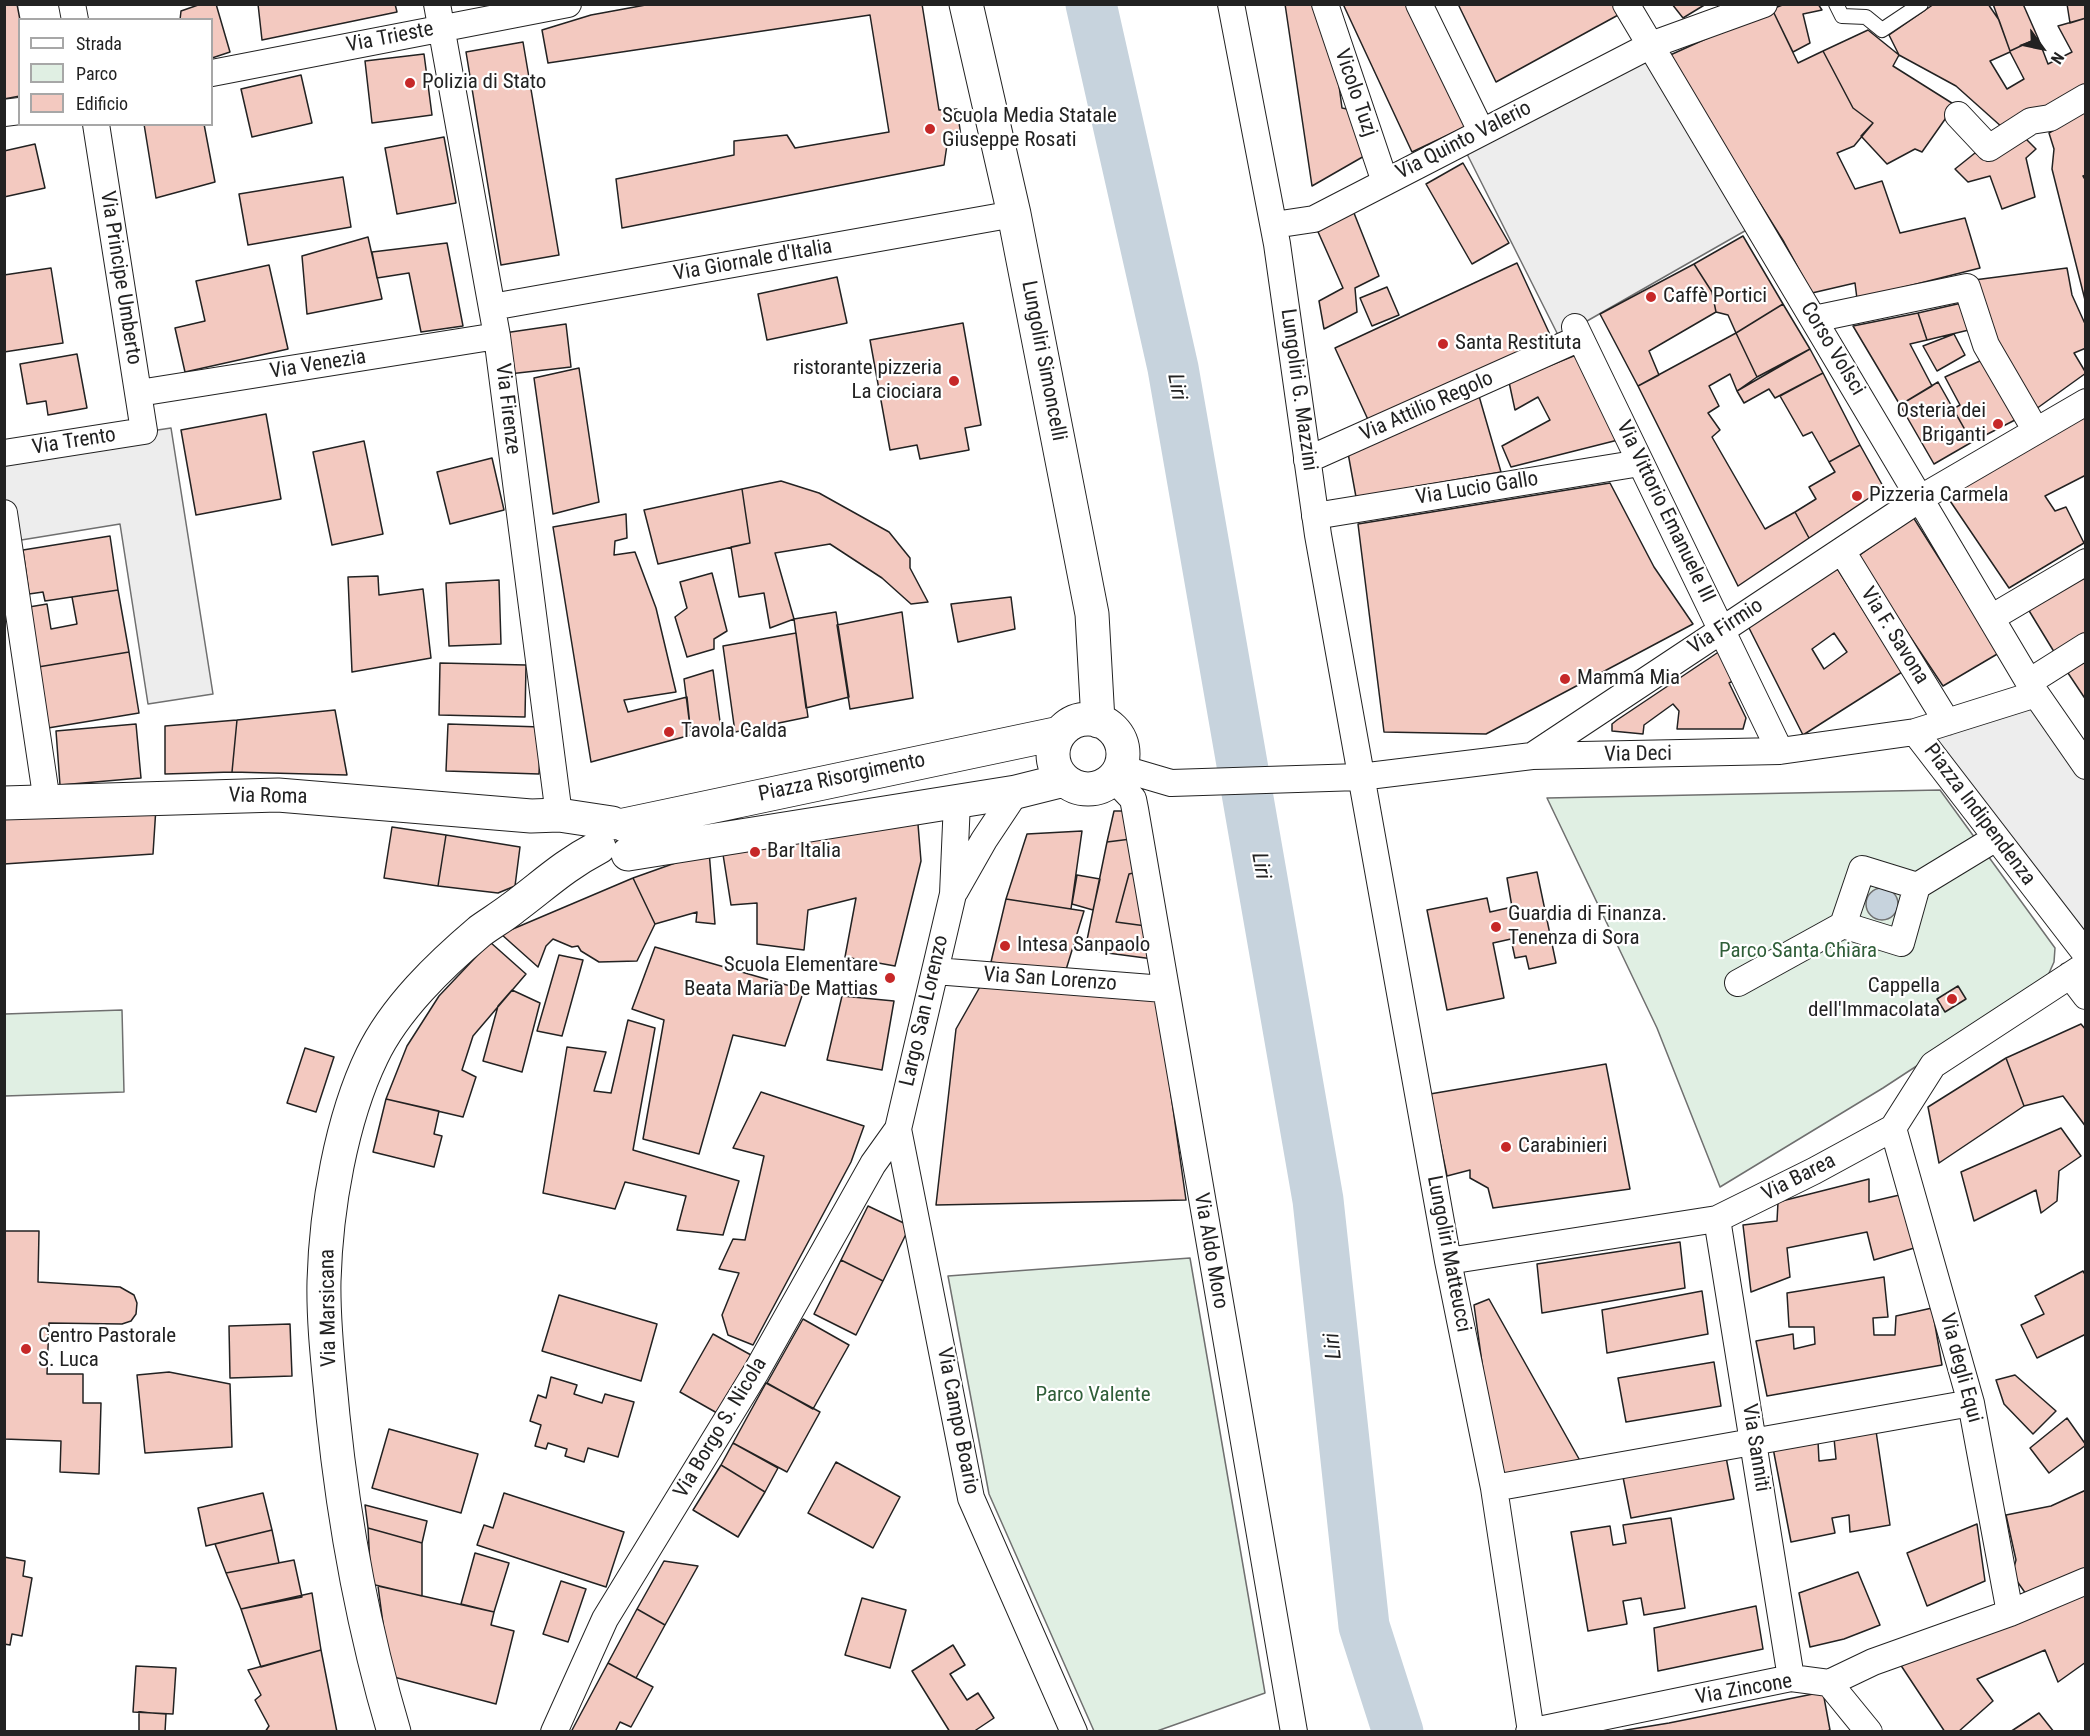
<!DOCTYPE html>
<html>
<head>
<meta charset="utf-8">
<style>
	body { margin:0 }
	#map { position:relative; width:2090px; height:1736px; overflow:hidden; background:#fff; font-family:"Roboto Condensed",sans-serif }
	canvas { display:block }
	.frame { position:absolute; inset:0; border:6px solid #222; pointer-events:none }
	.legend { position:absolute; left:18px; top:18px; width:195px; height:108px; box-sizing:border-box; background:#fff; border:2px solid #a7a7a7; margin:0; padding:8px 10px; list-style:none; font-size:18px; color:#222 }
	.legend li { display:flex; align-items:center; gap:12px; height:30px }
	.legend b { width:30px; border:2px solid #a7a7a7 }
	.north { position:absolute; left:2012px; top:18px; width:60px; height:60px; -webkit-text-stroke:4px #fff; paint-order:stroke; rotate:123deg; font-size:16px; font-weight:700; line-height:24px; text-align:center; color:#222 }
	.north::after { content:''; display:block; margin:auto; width:21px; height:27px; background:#222; clip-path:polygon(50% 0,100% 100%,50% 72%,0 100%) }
</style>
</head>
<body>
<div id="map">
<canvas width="2090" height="1736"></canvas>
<div class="frame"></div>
<ul class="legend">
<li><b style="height:8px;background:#fff"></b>Strada</li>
<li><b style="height:16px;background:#e0efe3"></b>Parco</li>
<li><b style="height:16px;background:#f3c9c0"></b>Edificio</li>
</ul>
<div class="north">N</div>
</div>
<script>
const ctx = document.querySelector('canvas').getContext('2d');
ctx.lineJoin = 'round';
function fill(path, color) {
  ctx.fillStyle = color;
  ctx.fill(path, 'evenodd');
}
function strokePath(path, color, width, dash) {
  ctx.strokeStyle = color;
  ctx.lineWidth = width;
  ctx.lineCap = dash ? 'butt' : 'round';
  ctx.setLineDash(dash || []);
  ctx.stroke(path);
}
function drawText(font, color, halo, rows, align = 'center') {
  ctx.font = font + ' "Roboto Condensed",sans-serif';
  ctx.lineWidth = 4.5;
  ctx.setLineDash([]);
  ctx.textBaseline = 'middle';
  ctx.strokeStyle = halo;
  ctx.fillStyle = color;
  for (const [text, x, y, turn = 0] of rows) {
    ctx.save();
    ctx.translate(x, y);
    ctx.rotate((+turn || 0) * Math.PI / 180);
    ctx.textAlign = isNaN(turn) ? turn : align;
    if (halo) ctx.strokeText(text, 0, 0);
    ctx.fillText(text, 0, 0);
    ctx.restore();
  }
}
const green = new Path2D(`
	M1940,790l115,158 -1,14 -9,20 -162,106 -163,99 -63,-159 -110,-230z
	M122,1010l2,82 -119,4v-82z
	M1190,1258l75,435 -108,38h-63l-105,-237 -41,-218z`);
const parking = new Path2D(`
	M1651,45l106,179 -198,113 -98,-195z
	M171,428l42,266 -65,10 -28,-180 -111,18 -4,-29 -1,-60z
	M2036,694l49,72v188l-170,-222z`);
const water = new Path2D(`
	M1866 904a16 16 0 1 1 32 0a16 16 0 1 1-32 0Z`);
const river = new Path2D(`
	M1091,4l82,364 145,832 46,426 34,106`);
const building = new Path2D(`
	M4,4h13l3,16v76l-16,3z
	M201,4h15l14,48 -18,6v-38h-32l1,-9z
	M258,4h137l2,8 -135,28z
	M651,4h271l17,106 18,-1 5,34 -15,2 -3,20 -322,63 -6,-49 118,-24v-14l53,-6 8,13 94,-16 -19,-117 -322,48 -6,-33 49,-15z
	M1285,4h29l24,74 4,30 10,2 14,45 -54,31z
	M1343,4h65l59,122 -55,26z
	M1458,4h157l5,10 -124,68z
	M1672,4h34l-23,14z
	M1785,4h33l4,6 -19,4 7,29 -17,9 -21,-43z
	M1934,4h54l11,16 11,31 28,-13 10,26 24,-12 -14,-26 28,-8v67l-83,43 -47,-42 -57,-31 -10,-20zM2010,52l14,27 -17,10 -17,-28z
	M1993,4h30l15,34 -28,13z
	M2067,4h19v14l-16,5z
	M1772,9l26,54 25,-12 30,57 20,15 -19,23 -17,7 18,36 27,-8 18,52 65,-15 15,50 -123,31 -2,-16 -43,10 -28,-51 -116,-186z
	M1868,30l31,25 -6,11 62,39 -33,47 -7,-3 -28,15 -26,-28 12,-13 -20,-15 -30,-57z
	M523,42l36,213 -58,10 -35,-213z
	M424,54l8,61 -60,8 -7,-62z
	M301,75l11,48 -60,14 -11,-48z
	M2086,111v64l-3,1 3,5v123l-34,-135 2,-20 -5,-16z
	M144,124h60l11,58 -59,16z
	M2023,136l13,13 -10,9 9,39 -33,12 -12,-33 -22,6 -13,-13 20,-16 12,8z
	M444,137l12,66 -59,11 -12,-66z
	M35,144l10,44 -41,9v-46z
	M1463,163l46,80 -37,21 -46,-80z
	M343,177l8,50 -103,18 -9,-51z
	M1352,208l27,68 -24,12 2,24 -33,17 -5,-28 24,-13 -28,-63z
	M1743,236l40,68 -47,29 -8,-18 -12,-3 -4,-20 -18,-28z
	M368,237l14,62 -75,15 -5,-58z
	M447,243l16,83 -42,6 -12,-59 -32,5 -5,-26z
	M1517,263l35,76 -182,85 -35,-76z
	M1694,264l18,28 4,20 -67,39 10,24 -21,11 -38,-72z
	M269,265l19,84 -103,23 -10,-44 30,-7 -9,-40z
	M51,268l12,75 -59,9v-77z
	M2067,268l5,27 14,31v22l-12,5 12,20 -50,36 -37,-62 -25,-67z
	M837,277l10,46 -80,17 -9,-46z
	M1387,287l12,28 -27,11 -12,-28z
	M1966,302l7,27 -46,11 -9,-27z
	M1783,304l27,45 -53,28 -21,-44z
	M1918,313l9,27 -17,4 22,42 -32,19 -47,-79z
	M963,323l18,102 -16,3 4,22 -49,9 -3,-14 -27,5 -20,-110z
	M566,324l5,43 -62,7 -5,-41z
	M1736,333l21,44 -20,14 -7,-17 -21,12 10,20 -11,7 12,17 -8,7 53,92 30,-17 14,26 -71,48 -100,-200z
	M1954,334l11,21 -28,16 -14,-25z
	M1810,349l13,24 -48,25 -6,-9 -25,14 -7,-12z
	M77,354l10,54 -39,7 -2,-14 -19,3 -7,-40z
	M1576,355l42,85 -107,27 -9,-21 48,-26 -12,-23 -23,13 -6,-28z
	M1982,360l33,60 -43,22 -19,-33 7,-4 -15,-28z
	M579,368l20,134 -46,12 -19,-136z
	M1823,373l37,72 -31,17 -17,-30 -9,4 -23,-40z
	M1938,382l34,60 -38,22 -34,-59z
	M1479,396l22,76 -145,25 -8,-44z
	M266,414l15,85 -85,16 -15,-85z
	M2086,416v59l-41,21 10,15 11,-4 18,36 -75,45 -65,-96z
	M364,441l19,93 -51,11 -19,-93z
	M1860,445l24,43 -75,50 -14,-26 21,-13 -7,-12 26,-15 -6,-10z
	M492,458l12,52 -54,14 -13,-52z
	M781,481l38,12 70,39 21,26v10l18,34 -17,2 -29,-26 -52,-34 -55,9 19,66 -24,9 -6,-35 -25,4 -8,-50 19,-4 -8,-54z
	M1610,483l44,84 39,57 -207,110 -102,-2 -26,-208z
	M742,489l8,54 -92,21 -14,-54z
	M626,514l1,24 -12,3 -1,14 21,-3 21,56 20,84 -52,8 4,12 59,-15 4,38 -100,27 -38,-235z
	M1913,517l86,136 -56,33 -86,-129z
	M110,536l8,54 -73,11 -2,-9 -14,2 -6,-44z
	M1835,565l67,107 -99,63 -56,-111zM1834,633l13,19 -23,17 -12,-20z
	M712,573l15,58 -13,8v10l-27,8 -12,-40 12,-9 -7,-26z
	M378,576l1,19 44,-6 8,69 -79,14 -4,-95z
	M2086,577v60l-30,18 -28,-46z
	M499,580l2,64 -52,2 -3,-63z
	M118,590l11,62 -91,15 -9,-60 18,-3 4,25 26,-5 -5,-27z
	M1011,597l4,32 -57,13 -7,-38z
	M836,612l13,85 -43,11 -12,-89z
	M902,612l11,86 -63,11 -13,-84z
	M796,633l12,84 -73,15 -12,-86z
	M1723,649l14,30 -8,4 17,35 -3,11h-66l2,-18 -6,-7 -29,21 -1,9 -31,-3v-7l5,-4z
	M129,652l10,61 -91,15 -10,-61z
	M2086,659v41l-20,-30z
	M440,663l86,2 -1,52 -86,-2z
	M713,670l8,59 -30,6 -7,-56z
	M335,710l12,65 -115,-3 5,-52z
	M237,720l-5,52 -67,2v-48z
	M136,724l5,54 -81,7 -4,-54z
	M448,724l93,3 -2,47 -93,-3z
	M156,807l-3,47 -149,10v-49z
	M1114,811h13l4,28 -24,3z
	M917,812l4,49 -26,105 -50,-9 11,-59 -48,12 -4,40 -47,-6v-41l-26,2 -9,-57z
	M392,827l54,8 -8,51 -54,-8z
	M1082,831l-11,78 -65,-10 21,-65z
	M446,835l74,12 -5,39 -17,7 -60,-7z
	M1131,839l7,33 -9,2 -13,48 30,4 7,33 -68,-9 22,-108z
	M709,851l6,73 -19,-2 1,-10 -42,12 -22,-46z
	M1138,872l8,54 -30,-4 13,-48z
	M1537,872l19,91 -27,6 -3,-13 -11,2 -4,-19 -18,4 11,55 -57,12 -20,-100 60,-12 3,14 22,-5 -5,-29z
	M1077,875l23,4 -7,31 -21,-6z
	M633,878l22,46 -18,37 -38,1 -18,-11 -3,-5 -6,1 -19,-8 -7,7 -8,21 -37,-33z
	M1006,899l78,12 -19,62 -74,-11z
	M490,942l36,32 -53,62 -11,34 14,7 -13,40 -77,-18 21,-53 32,-50z
	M655,947l149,43 -19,56 -52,-11 -34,119 -56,-15 21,-119 -32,-11z
	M559,955l24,5 -21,76 -25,-5z
	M981,985l176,11 29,204 -250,5 20,-176z
	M1958,986l8,13 -21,13 -8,-13z
	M512,990l28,13 -18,69 -39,-11 15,-55z
	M842,996l52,5 -12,69 -55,-10z
	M628,1020l27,8 -22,122 106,31 -16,54 -46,-5 9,-34 -61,-14 -10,27 -72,-16 24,-146 39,5 -12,39 17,2z
	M2081,1024l5,6v97l-23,-31 -39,10 -18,-48z
	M305,1048l29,9 -18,55 -29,-9z
	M2006,1058l18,48 -85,57 -11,-56z
	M1606,1064l24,125 -137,19 -5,-20 -18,-10v-8l-23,6 -17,-82z
	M761,1092l103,34 -13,36 -98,183 -25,-10 -6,-20 17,-42 -20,-4 14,-30 12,1 19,-84 -31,-8z
	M386,1099l53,12 -5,23 8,2 -8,31 -61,-15z
	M2061,1128l20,28 -22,15 -2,30 -16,12 -5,-23 -62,31 -13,-49z
	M1869,1179v23l35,-8 17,52 -47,14 -7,-28 -80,16 3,29 -39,15 -8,-67 34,-4 1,-19z
	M868,1206l42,20 -27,55 -42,-21z
	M4,1231h35l-1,51 82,5 14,8 3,8 -1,11 -5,7 -9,3 -73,-1 -2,51h36v29h18l-2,71 -39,-2 1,-31 -57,-2z
	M1680,1242l5,46 -143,25 -5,-49z
	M841,1260l42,21 -27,54 -42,-21z
	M2083,1271l3,5v58l-49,24 -16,-33 23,-11 -9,-18z
	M1884,1277l4,40 -15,1 1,17h21l1,-19 36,-8 10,57 -175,31 -11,-55 37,-7 1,15 21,-5 -1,-17h-25l-2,-34z
	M1702,1291l6,43 -101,19 -5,-43z
	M559,1295l98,29 -16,57 -99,-30z
	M1489,1299l94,167 -85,12 -24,-173z
	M803,1319l46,26 -36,64 -46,-26z
	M290,1324l2,52 -62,2 -1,-52z
	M713,1334l38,21 -34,58 -37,-21z
	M1714,1362l7,44 -95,16 -8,-44z
	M169,1372l61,12 2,63 -87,6 -8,-78z
	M2015,1375l41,36 -23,23 -29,-30 -8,-24z
	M551,1377l26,8 -3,9 28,9 3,-9 29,8 -16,55 -30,-9 -4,14 -19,-6 2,-7 -19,-6 -2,6 -11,-3 6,-21 -11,-4 8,-26 8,3z
	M766,1383l54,29 -33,60 -54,-29z
	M2067,1418l19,27 -37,28 -19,-25z
	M389,1429l89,25 -17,59 -89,-25z
	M1876,1431l14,94 -40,7 -1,-17 -17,3 3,15 -44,9 -18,-94 45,-7 1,20 17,-2 -2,-21z
	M733,1443l45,25 -13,24 -44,-27z
	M1726,1457l8,42 -103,19 -8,-41z
	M836,1462l64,35 -27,51 -65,-35z
	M721,1465l44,27 -27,45 -45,-27z
	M2086,1490v79l-60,25 -14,-20 4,-14 -10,-45 45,-9z
	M263,1493l9,37 -66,16 -8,-38z
	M504,1493l120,39 -18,55 -129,-42 7,-20 9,3z
	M365,1505l62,16 -5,22 -54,-15z
	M1671,1518l14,90 -41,7 -3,-17 -18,3 4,23 -39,7 -17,-99 39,-6 3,19 13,-2 -3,-18z
	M1977,1524l8,57 -58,25 -20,-53z
	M368,1528l54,15v53l-51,-12z
	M272,1530l7,33 -53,10 -11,-29z
	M475,1553l34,10 -15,49 -33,-8z
	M4,1557l21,4 -2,15 9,2 -10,58 -10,-2 -2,11 -6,-1z
	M294,1560l8,37 -61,12 -15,-36z
	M664,1561l34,5 -33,59 -28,-16z
	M1858,1572l22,53 -36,14 -34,8 -11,-54z
	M561,1581l25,8 -18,53 -25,-8z
	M378,1586l116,26 -3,13 23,6 -18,73 -106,-28z
	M2086,1592v70l-28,20 -13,-32 -68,29 16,22 -35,31h-13l-45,-68z
	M312,1593l9,57 -60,17 -20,-58z
	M862,1598l44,12 -16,58 -45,-13z
	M1756,1606l7,43 -105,22 -4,-43z
	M637,1609l28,16 -29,53 -28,-15z
	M953,1645l12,20 -15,9 17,26 11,-7 16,25 -21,14h-23l-38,-61z
	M321,1650l16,82h-72l4,-6 -14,-26 6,-5 -13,-25z
	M608,1663l45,24 -22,40 -11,-5 -5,10h-44z
	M136,1666l40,2 -3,46 -40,-2z
	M1823,1692l7,38 -7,2h-209l55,-9z
	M139,1712l27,2 -1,18h-26z
	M2039,1713l15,19h-44z`);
const lane = new Path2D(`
	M1836,4l6,12 24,1 16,13 39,-26`);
const street = new Path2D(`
	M72,4l3,16
	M437,4l60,332 62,479
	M1231,4l46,240 41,291 130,726 46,227 37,244
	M1325,4l60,178
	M1419,4l62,127
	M1626,4l410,690 50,72
	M212,73l356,-69
	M4,113l16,-2
	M1958,115l31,33 42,-27 19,-3 36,-21
	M1274,225l40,-6 337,-174 113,-41
	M492,307l522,-93
	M1814,319l153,-32 19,58 50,86
	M1575,327l205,424
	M139,393l358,-57
	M4,453l140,-22 -48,-307
	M1307,460l273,-122
	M4,513l43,289
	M1315,516l325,-53
	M1842,551l105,171
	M1991,618l95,-56
	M2029,682l57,-36
	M1915,732l171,222
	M1532,756l389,-258 165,-96
	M1120,768l51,15 189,-6 172,-21 248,-5 135,-19 121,-38
	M1113,778l20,21 2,10 159,923
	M955,891l29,-51 32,-48
	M1843,925l58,18 16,-57 79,-48
	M935,971l229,18
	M2070,975l16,21
	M1738,983l105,-58 19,-56 55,17
	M1893,1128l78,275 39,210
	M898,1129l73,369 103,234
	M1717,1219l74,459
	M1448,1261l269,-42 97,-48 79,-43 40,-63 153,-100
	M1494,1488l477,-85
	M1829,1683l40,49
	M554,1732l51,-113 151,-247 117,-208 25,-35 55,-235 4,-93
	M1529,1732l262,-54 38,5 44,-21 137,-49 76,-32`);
const secondary = new Path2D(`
	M966,4l48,210 78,400 6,107
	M1053 754a35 35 0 1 1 70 0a35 35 0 1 1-70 0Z
	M4,803l274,-8 253,21 28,-1 53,8
	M624,825l436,-92
	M628,854l388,-62 48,-12
	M394,1732c-31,-104 -50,-209 -61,-316 -4,-45 -10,-90 -9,-135 2,-72 17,-161 48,-225 23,-48 68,-91 108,-125 11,-8 23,-15 33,-23 31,-23 50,-42 86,-61`);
const markers = [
	[410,83,6,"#c62828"],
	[930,129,6,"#c62828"],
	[1651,297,6,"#c62828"],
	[1443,344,6,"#c62828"],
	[954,381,6,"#c62828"],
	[1998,424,6,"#c62828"],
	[1857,496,6,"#c62828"],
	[1565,679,6,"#c62828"],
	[669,732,6,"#c62828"],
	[755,852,6,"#c62828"],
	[1496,927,6,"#c62828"],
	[1005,946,6,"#c62828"],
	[890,978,6,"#c62828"],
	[1952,999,6,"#c62828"],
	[1506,1147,6,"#c62828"],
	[26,1349,6,"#c62828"]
];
const streetNames = [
	["Via Trieste",390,38,-11],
	["Vicolo Tuzj",1355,93,71],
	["Via Quinto Valerio",1464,141,-27],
	["Via Giornale d'Italia",753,261,-10],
	["Via Principe Umberto",120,278,81],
	["Corso Volsci",1832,349,59],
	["Lungoliri Simoncelli",1043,361,79],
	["Via Venezia",318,365,-9],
	["Lungoliri G. Mazzini",1298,390,82],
	["Via Attilio Regolo",1427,407,-24],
	["Via Firenze",507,409,83],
	["Via Trento",74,442,-9],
	["Via Lucio Gallo",1477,489,-9],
	["Via Vittorio Emanuele III",1665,512,64],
	["Via Firmio",1726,627,-33],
	["Via F. Savona",1894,636,58],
	["Via Deci",1638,755,-1],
	["Piazza Risorgimento",842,778,-12],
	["Via Roma",268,797,1],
	["Piazza Indipendenza",1979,815,53],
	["Via San Lorenzo",1050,980,4],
	["Largo San Lorenzo",925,1011,-77],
	["Via Barea",1799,1178,-27],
	["Via Aldo Moro",1210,1251,80],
	["Lungoliri Matteucci",1448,1254,79],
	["Via Marsicana",329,1308,-91],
	["Via degli Equi",1960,1368,75],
	["Via Campo Boario",957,1421,79],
	["Via Borgo S. Nicola",721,1428,-59],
	["Via Sanniti",1755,1448,81],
	["Via Zincone",1744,1690,-10]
];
const poiNames = [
	["Polizia di Stato",422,83],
	["Scuola Media Statale",942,117],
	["Giuseppe Rosati",942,141],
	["Caffè Portici",1663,297],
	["Santa Restituta",1455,344],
	["ristorante pizzeria",942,369,"right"],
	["La ciociara",942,393,"right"],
	["Osteria dei",1986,412,"right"],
	["Briganti",1986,436,"right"],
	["Pizzeria Carmela",1869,496],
	["Mamma Mia",1577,679],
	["Tavola Calda",681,732],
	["Bar Italia",767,852],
	["Guardia di Finanza.",1508,915],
	["Tenenza di Sora",1508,939],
	["Intesa Sanpaolo",1017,946],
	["Scuola Elementare",878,966,"right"],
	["Beata Maria De Mattias",878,990,"right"],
	["Cappella",1940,987,"right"],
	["dell'Immacolata",1940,1011,"right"],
	["Carabinieri",1518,1147],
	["Centro Pastorale",38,1337],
	["S. Luca",38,1361]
];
const parkNames = [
	["Parco Santa Chiara",1798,952],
	["Parco Valente",1093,1396]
];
const waterNames = [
	["Liri",1176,387,80],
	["Liri",1260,866,80],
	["Liri",1334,1346,-96]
];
fill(green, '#e0efe3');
strokePath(green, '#6f6f6f', 1.5);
fill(parking, '#ededed');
strokePath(parking, '#6f6f6f', 1.5);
fill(water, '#c7d3dd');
strokePath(water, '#6f6f6f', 1.5);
strokePath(river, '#c7d3dd', 51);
fill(building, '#f3c9c0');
strokePath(building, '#222', 1.5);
strokePath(lane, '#222', 16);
strokePath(street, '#222', 28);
strokePath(secondary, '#222', 35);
strokePath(lane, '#fff', 14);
strokePath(street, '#fff', 26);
strokePath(secondary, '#fff', 33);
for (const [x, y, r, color] of markers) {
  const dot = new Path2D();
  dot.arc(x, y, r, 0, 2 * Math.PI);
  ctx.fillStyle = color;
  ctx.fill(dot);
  strokePath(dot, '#fff', 2);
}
drawText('21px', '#222', '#fff', streetNames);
drawText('21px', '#222', '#fff', poiNames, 'left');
drawText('21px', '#2f5e38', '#fff', parkNames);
drawText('italic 22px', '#222', '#fff', waterNames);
</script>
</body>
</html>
